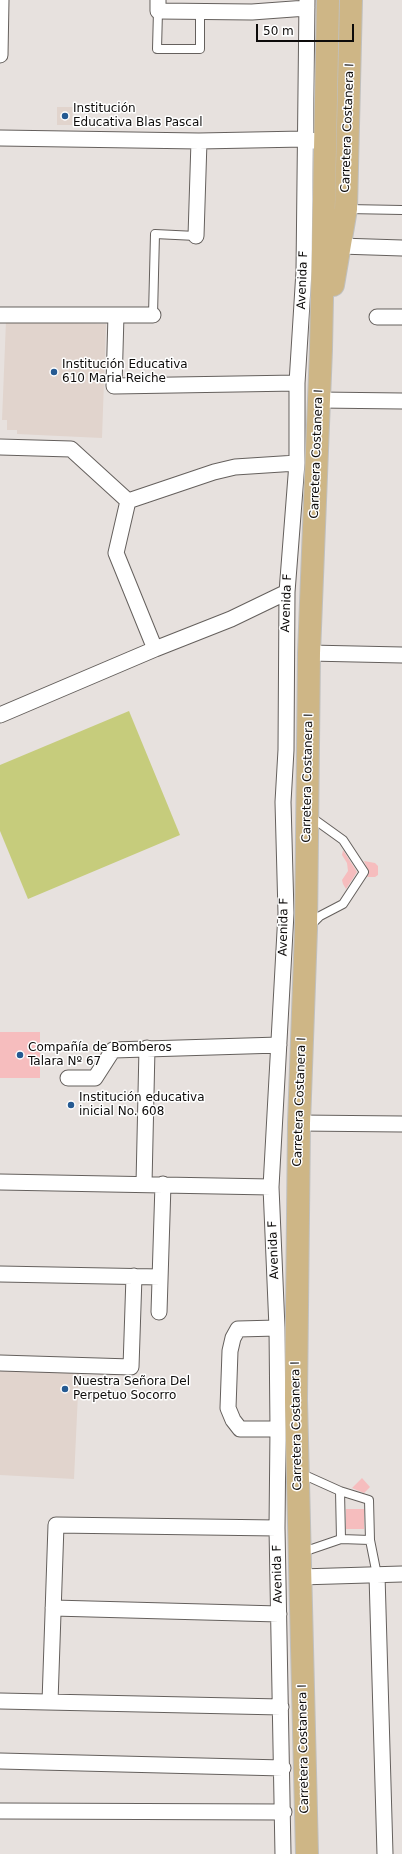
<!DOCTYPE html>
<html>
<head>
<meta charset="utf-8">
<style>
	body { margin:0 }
	#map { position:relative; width:402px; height:1854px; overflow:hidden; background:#e7e1de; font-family:"DejaVu Sans",sans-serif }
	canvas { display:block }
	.scale { position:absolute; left:256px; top:24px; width:98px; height:18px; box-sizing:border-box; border:2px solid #0d0b0a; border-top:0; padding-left:5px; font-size:12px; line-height:14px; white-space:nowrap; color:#0d0b0a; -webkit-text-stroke:3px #fff; paint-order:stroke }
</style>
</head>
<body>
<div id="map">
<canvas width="402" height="1854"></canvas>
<div class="scale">50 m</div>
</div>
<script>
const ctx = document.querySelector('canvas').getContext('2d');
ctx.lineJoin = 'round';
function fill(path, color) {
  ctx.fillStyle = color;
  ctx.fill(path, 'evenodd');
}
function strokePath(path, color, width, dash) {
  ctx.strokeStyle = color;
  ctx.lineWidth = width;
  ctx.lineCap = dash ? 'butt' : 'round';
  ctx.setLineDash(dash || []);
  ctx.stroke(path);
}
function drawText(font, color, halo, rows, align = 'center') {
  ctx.font = font + ' "DejaVu Sans",sans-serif';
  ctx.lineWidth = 3;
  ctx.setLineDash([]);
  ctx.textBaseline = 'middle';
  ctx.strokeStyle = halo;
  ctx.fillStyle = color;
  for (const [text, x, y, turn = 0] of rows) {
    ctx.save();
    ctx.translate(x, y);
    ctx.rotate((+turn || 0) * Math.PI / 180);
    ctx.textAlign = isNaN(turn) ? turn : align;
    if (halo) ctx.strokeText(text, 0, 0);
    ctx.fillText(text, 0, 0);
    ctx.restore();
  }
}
const built = new Path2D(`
	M57,107h16l-1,18h-15z
	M6,321l100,3 -4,114 -85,-4v-4h-10v-10h-5z
	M0,1370l79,2 -5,107 -74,-4z`);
const green = new Path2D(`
	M129,711l51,124 -152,64 -28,-68v-66z`);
const building = new Path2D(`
	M343,850l14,22 -11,17 -3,-5 -1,-4 6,-9 -1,-8 -5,-8z
	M364,861l11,2 3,3v9l-3,2h-8l2,-5z
	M0,1032h40v46h-40z
	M362,1478l8,9 -6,6 -12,-5z
	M346,1509h18v20h-18z`);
const service = new Path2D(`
	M158,11l-1,38h43v-37
	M347,209l55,1
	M153,315l2,-81 41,2
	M310,926l10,-10 23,-12 21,-32 -21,-32 -32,-23
	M300,1473l40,18 1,48 -41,14
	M340,1491l29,9 1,40
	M341,1539l29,1 7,35`);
const minor = new Path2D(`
	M158,0v11l94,1 55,-4
	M0,55l1,-55
	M0,138l199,3 105,-2 11,2
	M196,236l3,-95
	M340,246l62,2
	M0,315h153
	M116,315l-2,71 183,-3
	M377,317h25
	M319,400l83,1
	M0,447l71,2 57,52 -12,52 39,96
	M128,501l86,-29 21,-5 62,-4
	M309,653l93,2
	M0,715l155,-66 76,-30 56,-27
	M68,1078h27l18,-28 166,-5
	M299,1123l103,1
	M0,1182l271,5
	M144,1184l3,-136
	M0,1274l160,3
	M159,1312l4,-128
	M277,1328l-39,1 -5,9 -3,13 -2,57 5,12 7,9h38
	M0,1363l131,4 3,-91
	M377,1575l8,279
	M300,1577l102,-3
	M53,1608l226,6
	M0,1701l281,6
	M50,1702l6,-177 221,3
	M0,1761l283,7
	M0,1811l284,1
	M283,1854l-6,-326 1,-99 -1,-101 -6,-141 15,-274 -3,-111 3,-52 1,-158 10,-129v-80l7,-112 3,-271`);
const primary = new Path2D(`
	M333,285l13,-76 5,-209
	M307,1854l-11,-455 3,-276 7,-194 3,-276 12,-304 7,-349`);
const markers = [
	[65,116,4,"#255a92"],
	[54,372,4,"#255a92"],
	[20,1055,4,"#255a92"],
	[71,1105,4,"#255a92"],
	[65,1389,4,"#255a92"]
];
const poiNames = [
	["Institución",73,109],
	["Educativa Blas Pascal",73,123],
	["Institución Educativa",62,365],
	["610 Maria Reiche",62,379],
	["Compañía de Bomberos",28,1048],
	["Talara Nº 67",28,1062],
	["Institución educativa",79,1098],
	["inicial No. 608",79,1112],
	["Nuestra Señora Del",73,1382],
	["Perpetuo Socorro",73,1396]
];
const streetNames = [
	["Carretera Costanera I",348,128,-88],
	["Avenida F",303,280,-88],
	["Carretera Costanera I",317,454,-88],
	["Avenida F",287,603,-88],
	["Carretera Costanera I",308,778,-89],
	["Avenida F",284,927,-89],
	["Carretera Costanera I",300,1102,-88],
	["Avenida F",274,1250,-92],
	["Carretera Costanera I",297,1426,-91],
	["Avenida F",278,1574,-91],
	["Carretera Costanera I",304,1749,-91]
];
fill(built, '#e1d4cd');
fill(green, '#c6cc7c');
fill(building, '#f6bdbe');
strokePath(service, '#65605d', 10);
strokePath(minor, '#65605d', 17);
strokePath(primary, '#c0c0bf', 24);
strokePath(service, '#fff', 8);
strokePath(minor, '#fff', 15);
strokePath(primary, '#ceb686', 22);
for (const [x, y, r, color] of markers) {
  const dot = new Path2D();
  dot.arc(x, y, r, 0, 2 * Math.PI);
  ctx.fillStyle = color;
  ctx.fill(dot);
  strokePath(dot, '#fff', 1.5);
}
drawText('12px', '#0d0b0a', '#fff', poiNames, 'left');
drawText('12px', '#0d0b0a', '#fff', streetNames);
</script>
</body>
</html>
